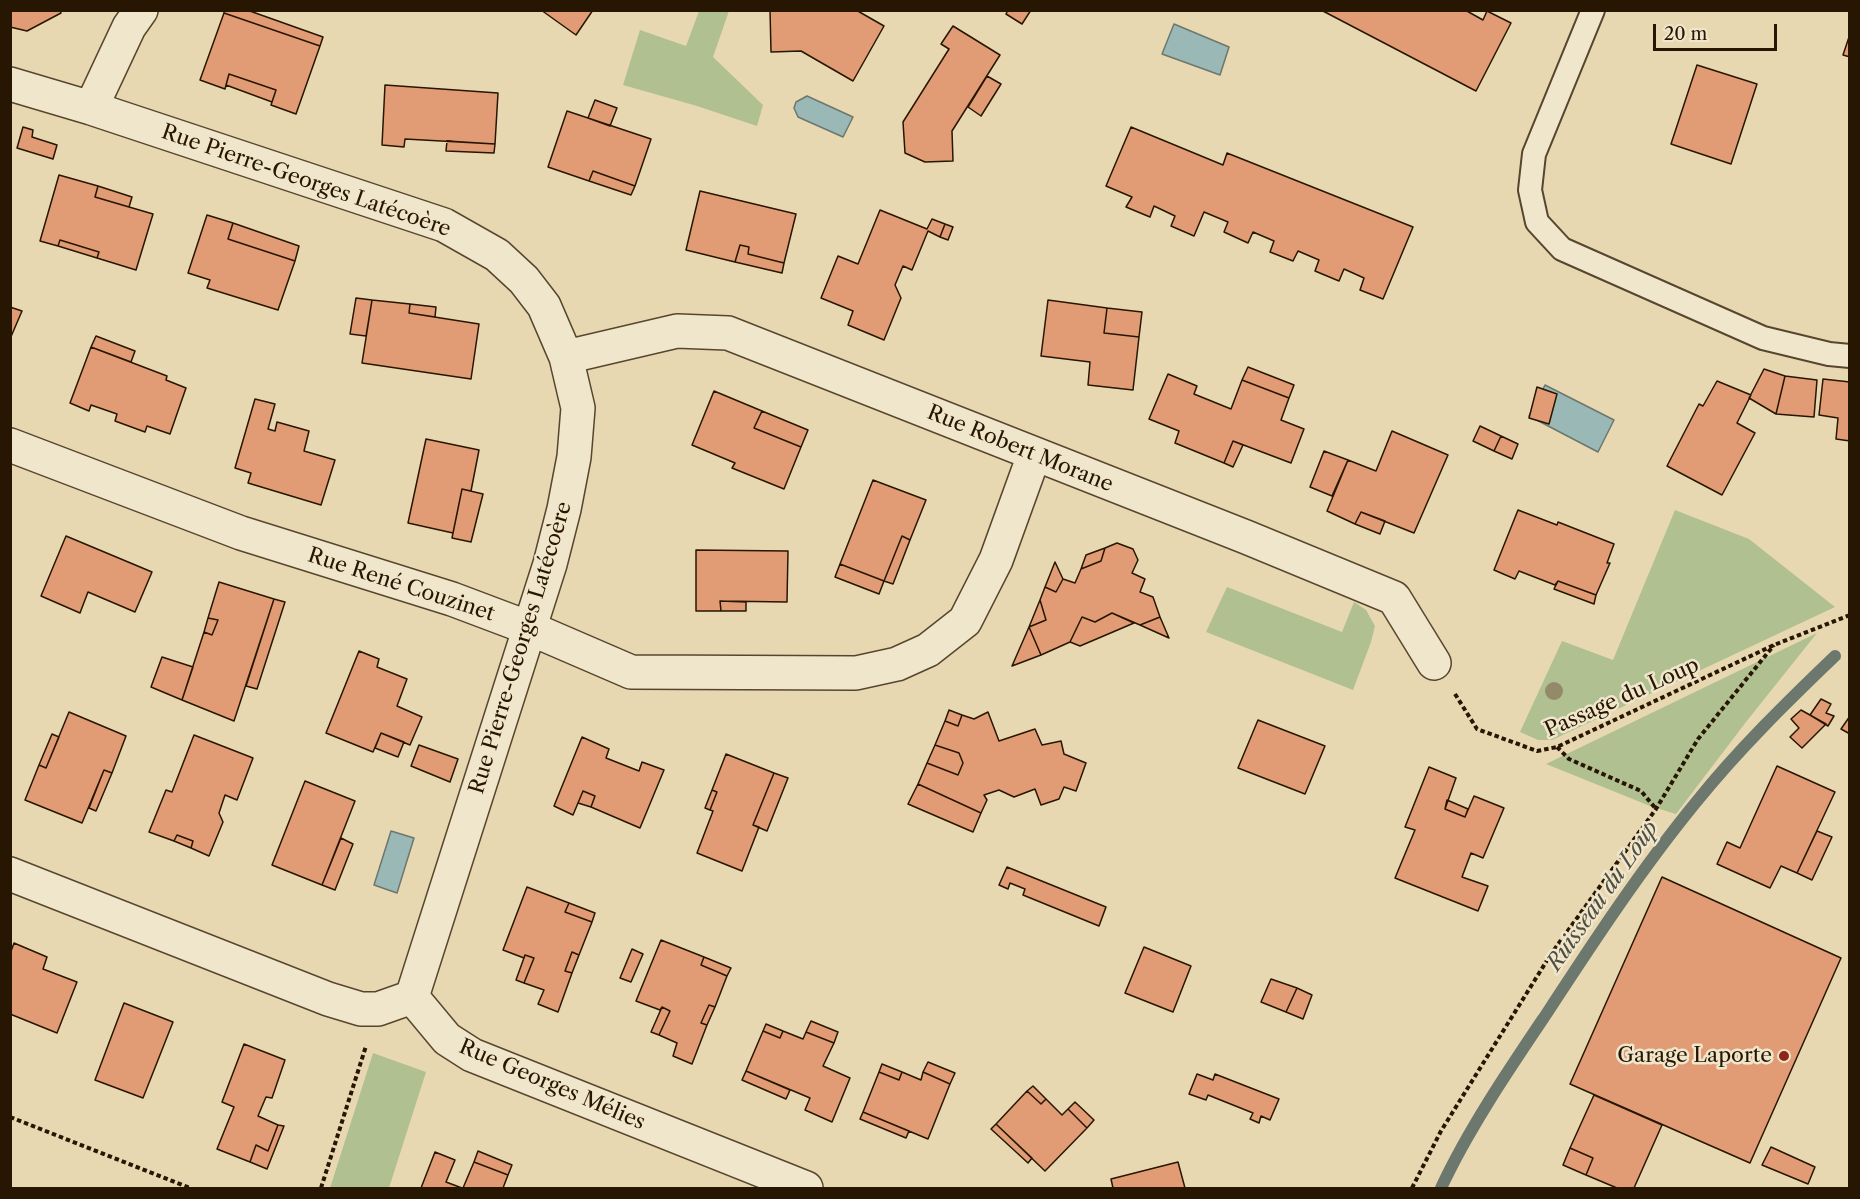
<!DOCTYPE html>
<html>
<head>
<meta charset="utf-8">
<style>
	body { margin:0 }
	#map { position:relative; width:1860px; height:1199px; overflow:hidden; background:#e8d8b1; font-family:"Libre Caslon Text",serif }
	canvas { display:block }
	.frame { position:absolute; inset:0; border:12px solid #271602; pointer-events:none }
	.scale { position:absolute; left:1653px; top:24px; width:124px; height:27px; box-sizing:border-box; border:3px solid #271602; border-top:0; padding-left:8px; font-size:18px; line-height:21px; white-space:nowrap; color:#271602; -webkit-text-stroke:4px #f0e6cc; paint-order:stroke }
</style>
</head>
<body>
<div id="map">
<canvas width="1860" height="1199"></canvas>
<div class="frame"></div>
<div class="scale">20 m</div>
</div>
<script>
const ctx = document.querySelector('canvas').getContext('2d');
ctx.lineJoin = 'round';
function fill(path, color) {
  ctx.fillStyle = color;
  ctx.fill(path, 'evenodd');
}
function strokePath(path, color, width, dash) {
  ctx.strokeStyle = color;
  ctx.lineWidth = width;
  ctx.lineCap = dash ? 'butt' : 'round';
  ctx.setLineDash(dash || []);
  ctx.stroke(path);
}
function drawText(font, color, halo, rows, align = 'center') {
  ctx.font = font + ' "Libre Caslon Text",serif';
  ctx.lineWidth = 5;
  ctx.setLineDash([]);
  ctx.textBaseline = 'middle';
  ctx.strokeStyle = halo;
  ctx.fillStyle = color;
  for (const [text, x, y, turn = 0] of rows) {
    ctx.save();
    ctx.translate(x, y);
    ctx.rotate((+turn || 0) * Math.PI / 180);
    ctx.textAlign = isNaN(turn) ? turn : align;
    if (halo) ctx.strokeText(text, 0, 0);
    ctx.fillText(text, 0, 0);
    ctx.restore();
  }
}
const green = new Path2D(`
	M699,11h30l-16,46 50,48 -6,21 -60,-20 -74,-21 17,-55 46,16z
	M1675,510l74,29 86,68 -283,133h-14l-18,-8 42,-91 51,19z
	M1227,587l115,45 12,-30 12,8 9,16 -4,16 -18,48 -147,-58z
	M1817,633l-71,89 -70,92 -26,-8 -104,-42z
	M373,1053l53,19 -37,116h-59z`);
const water = new Path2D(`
	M1174,24l55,23 -9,28 -58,-21z
	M807,96l46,21 -10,20 -45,-20 -4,-9 2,-6z
	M1545,385l69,35 -16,32 -69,-36z
	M391,831l23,7 -17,55 -23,-8z`);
const stream = new Path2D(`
	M1441,1188c28,-60 69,-120 106,-175 47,-72 95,-145 150,-212 42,-52 90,-99 138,-145`);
const building = new Path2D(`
	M10,10h50l1,3 -34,18 -17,-4z
	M224,10h23l76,27 -3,9 -96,-33z
	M541,10h52l-17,25z
	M770,10h86l28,16 -31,55 -52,-30 -30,1z
	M1008,10h23l-9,14 -16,-10z
	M1321,10h144l18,10 4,-9 24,12 -35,68z
	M224,13l96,33 -24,68 -25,-9 5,-15 -47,-16 -4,15 -25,-9z
	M953,26l47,29 -48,76 1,30 -28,1 -20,-9 -2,-31 46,-73 -8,-5z
	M1850,34v23l-7,-2z
	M1697,65l60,19 -26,80 -60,-20z
	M229,74l47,16 -4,12 -46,-17z
	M987,76l14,8 -20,32 -13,-9z
	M385,85l113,8 -3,51 -90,-5 -1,8 -22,-2z
	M595,100l22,8 -7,18 -22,-8z
	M567,111l84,28 -16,47 -42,-15 -4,10 -41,-14z
	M23,127l10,3 -1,7 25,8 -4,14 -36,-11z
	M1131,127l92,38 4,-12 186,74 -30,72 -23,-9 4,-12 -20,-9 -5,12 -24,-10 4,-11 -21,-9 -5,10 -23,-9 4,-11 -21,-9 -5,11 -24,-11 4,-10 -24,-10 -10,24 -23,-10 4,-10 -21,-10 -4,11 -24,-10 6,-10 -26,-11z
	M447,141l48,3 -1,9 -48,-2z
	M593,171l42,15 -4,9 -42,-14z
	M59,175l39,11 -3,11 58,17 -17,56 -39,-12 2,-6 -39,-12 -2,6 -18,-5z
	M98,186l34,11 -3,10 -34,-10z
	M700,191l96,23 -12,49 -36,-9 1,-7 -9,-2 -5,17 -49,-12z
	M880,210l47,19 5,-10 13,5 -5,13 -12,-6 -16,39 -9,-4 -8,19 6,13 -17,42 -36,-15 5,-14 -32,-13 17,-42 20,8z
	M207,215l26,8 -5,16 67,22 -17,49 -71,-22 3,-8 -22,-7z
	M233,223l66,23 -4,15 -67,-22z
	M945,224l8,3 -5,13 -8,-3z
	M60,240l39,12 -2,6 -39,-12z
	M740,245l9,2 -1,7 36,9 -2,10 -47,-11z
	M356,298l16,2 -6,36 -16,-2z
	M372,300l38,4 -1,9 70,11 -8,55 -109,-16z
	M1048,300l59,8 -3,25 35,4 -6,53 -45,-5 2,-23 -49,-6z
	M410,304l26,3 -1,10 -26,-4z
	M10,307l12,4 -12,28z
	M1107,308l35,4 -3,25 -35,-4z
	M96,336l39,15 -4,11 -40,-15z
	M91,347l76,29 -1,4 20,8 -16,46 -23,-8 -2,6 -30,-11 2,-7 -26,-9 -2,6 -19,-8z
	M1248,367l46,18 -5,13 -47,-18z
	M1764,369l21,7 -9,38 -27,-16z
	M1168,374l29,12 -3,8 37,15 11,-29 47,18 -8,22 23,9 -13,34 -58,-22 -9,22 -49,-20 4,-12 -30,-12z
	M1785,376l32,4 -3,37 -38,-3z
	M1823,379l27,3v59l-14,-2 2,-21 -19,-3z
	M1717,381l34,14 -14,28 18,10 -33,62 -55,-29 32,-62 4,2z
	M1537,387l20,7 -8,30 -20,-6z
	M714,391l48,20 -8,17 47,19 -17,42 -52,-21 3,-5 -43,-18z
	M255,399l20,5 -7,25 7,2 2,-9 32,9 -5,20 31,9 -14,45 -73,-22 3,-10 -16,-5z
	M762,411l46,19 -7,17 -47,-19z
	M1480,426l21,10 -7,15 -21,-10z
	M1392,431l56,24 -34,78 -53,-21 -6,12 -28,-13 21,-51 28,11z
	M1501,436l17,8 -6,15 -18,-8z
	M426,439l53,11 -8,41 -9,-2 -9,44 -45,-10z
	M1233,441l10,4 -10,22 -9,-4z
	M1324,451l24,9 -16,36 -22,-9z
	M873,480l53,20 -16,40 -8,-4 -18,45 -44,-17z
	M462,489l21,5 -12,48 -19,-4z
	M1518,510l39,15 1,-3 56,22 -7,19h3l-14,32 -38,-14 -3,4 -36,-14 -4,8 -21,-9z
	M1361,512l24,9 -5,13 -25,-10z
	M66,536l86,36 -17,40 -47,-20 -8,21 -39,-17z
	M902,536l8,4 -17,44 -9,-3z
	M1117,543l16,6 5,11 -6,13 13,6 -5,13 13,5 7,20 -20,8 -28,-12 -17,9 -13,-5 -12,25 -29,13 -12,-28 17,-7 -6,-20 5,-13 11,5 7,-13 12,4 6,-14 20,-8 4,-13z
	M1105,548l-4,13 -20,8 5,-14z
	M696,550l92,1 -1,51 -67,-1 1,10h-25z
	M1055,562l8,17 -7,13 -11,-5z
	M840,564l44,17 -5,13 -44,-17z
	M1558,581l38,14 -2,9 -40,-15z
	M219,582l55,17 -40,122 -52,-21 22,-68 8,3 6,-15 -10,-2z
	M274,599l11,3 -28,87 -11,-3z
	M1040,600l6,20 -17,7z
	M720,601l26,1v9h-25z
	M1112,613l22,10 -54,23 -10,-4 12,-25 13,5z
	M1160,617l9,21 -29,-13z
	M208,618l10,2 -6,15 -8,-3z
	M1029,627l12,28 -29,11z
	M359,651l20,8 -2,8 30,12 -10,27 25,11 -12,28 -29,-12 -8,19 -47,-19z
	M162,657l31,10 -11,33 -31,-13z
	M1821,699l10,5 -5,9 8,3 -6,10 -18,-11z
	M949,710l13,5 -4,11 -13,-5z
	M1801,710l25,14 -24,24 -12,-11 9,-9 -8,-9z
	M69,712l57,24 -14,37 -8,-3 -22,53 -57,-23 14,-35 7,3z
	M988,712l11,29 36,-12 7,16 19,-4 3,13 22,9 -10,28 -12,-4 -5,12 -18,6 -6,-16 -21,8 -15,-7 -15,5 3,5 -6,13 -63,-29 9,-21 31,12 5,-12 -4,-10 -24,-8 10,-24 13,5 4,-11 12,4z
	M1850,716v18l-9,-5z
	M1258,720l67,26 -20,48 -67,-26z
	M381,733l23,9 -6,15 -23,-9z
	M52,734l7,3 -13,31 -7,-3z
	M194,735l59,23 -16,42 -12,-5 -6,18 4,9 -14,34 -18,-8 2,-7 -16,-6 -3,6 -25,-9 17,-42 6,2z
	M582,737l27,12 -3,9 33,13 3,-9 22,8 -24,58 -49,-21 4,-11 -12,-5 -10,24 -19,-9z
	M419,745l39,14 -8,23 -39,-16z
	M935,745l24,8 4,10 -5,12 -31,-12z
	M726,754l48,19 -21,52 6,2 -17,44 -45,-18 16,-42 -3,-1 7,-18 -5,-2z
	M1777,766l58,26 -38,81 -16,-7 -11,22 -53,-24 10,-22 13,6z
	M1429,767l27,11 -11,31 20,8 9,-21 30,12 -21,50 -12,-5 -9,24 26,9 -10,25 -83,-33 20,-48 -10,-3z
	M104,770l8,3 -16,38 -7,-3z
	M774,773l14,5 -21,53 -14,-6z
	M305,781l50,20 -33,84 -50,-20z
	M918,784l63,29 -8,19 -65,-28z
	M712,790l5,2 -7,18 -5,-2z
	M583,791l12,5 -4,11 -13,-4z
	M1447,800l21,9 -3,8 -20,-8z
	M1817,831l15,6 -20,43 -15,-7z
	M177,835l16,6 -2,7 -17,-7z
	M341,838l12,6 -18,46 -13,-5z
	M1007,867l99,40 -7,19 -76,-31 2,-6 -15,-6 -2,6 -9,-4z
	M1662,877l179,81 -91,205 -180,-79z
	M527,887l42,16 -4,9 27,10 -13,33 -7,-3 -7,19 7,2 -14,39 -20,-8 6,-14 -20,-7 10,-25 -9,-3 -1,3 -21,-8z
	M569,903l26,10 -3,9 -27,-10z
	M661,940l43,17 -3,8 26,11 -12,31 -6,-2 -8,18 6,2 -15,39 -19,-8 4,-13 -18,-8 11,-24 -8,-4 -2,3 -24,-9z
	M14,943l33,14 -4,12 34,13 -20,51 -47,-19v-60z
	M1144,947l47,19 -18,46 -48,-19z
	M632,949l11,5 -12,28 -11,-4z
	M572,952l7,3 -7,18 -7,-2z
	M525,955l9,3 -10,25 -8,-3z
	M704,957l27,11 -4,8 -26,-11z
	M1271,979l26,9 -11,24 -25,-10z
	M1297,988l15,7 -9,24 -17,-7z
	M124,1003l49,19 -30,76 -48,-18z
	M709,1005l6,2 -8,18 -6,-2z
	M662,1007l8,4 -11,24 -8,-3z
	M811,1021l27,11 -4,11 -28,-11z
	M766,1024l17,7 -3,7 -17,-7z
	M763,1031l17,7 3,-7 20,8 3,-7 28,11 -11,23 27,12 -18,44 -27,-12 5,-12 -64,-27z
	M244,1044l41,16 -13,38 -6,-1 -8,19 20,9 -10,26 -12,-6 -6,17 -33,-13 17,-42 -12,-5z
	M928,1062l27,11 -5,11 -27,-12z
	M882,1064l20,8 -3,8 -20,-8z
	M746,1071l44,19 -4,9 -44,-19z
	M879,1072l20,8 3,-8 19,8 2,-8 27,12 -22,55 -65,-27z
	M1197,1074l16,6 2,-6 64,25 -9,21 -9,-4 -2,7 -9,-4 3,-6 -45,-18 -2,5 -17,-6z
	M1033,1086l13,13 -5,5 -14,-13z
	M1027,1091l14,13 5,-5 16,16 6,-6 19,19 -42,43 -49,-47z
	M1594,1095l68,30 -28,63h-17l-31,-13 7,-17 -23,-10z
	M1075,1102l19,18 -7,8 -19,-19z
	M863,1112l46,19 -3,7 -46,-19z
	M996,1124l36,34 -4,5 -37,-34z
	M278,1125l6,1 -17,43 -17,-7 6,-17 12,6z
	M1771,1147l44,20 -7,17 -46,-19z
	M1570,1148l23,10 -7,17 -23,-10z
	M478,1151l34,14 -4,10 -34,-13z
	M435,1152l20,8 -9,22 16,6h-41z
	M474,1162l34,13 -5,13h-40z
	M1178,1162l7,26h-72l-2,-9z`);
const path = new Path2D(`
	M1455,694l22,35 60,22 20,-4 217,-102 76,-30
	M1557,747l12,12 72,32 15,18
	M10,1117l180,71
	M321,1188l45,-142
	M1412,1188l29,-57 110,-177 105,-145 42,-70 76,-94`);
const service = new Path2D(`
	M1593,10l-59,144 -4,36 7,32 25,27 201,89 66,16 21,2`);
const minor = new Path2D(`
	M10,84l81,24 353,117 53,30 27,25 20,26 22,51 12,51 -4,49 -10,52 -14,55 -138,433
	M91,108l38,-81 12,-17
	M566,357l111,-26 51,2 518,204 148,61 40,65
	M10,445l231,88 211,66 77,29 102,44 225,1 41,-9 31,-14 37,-29 31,-61 38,-105
	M10,874l318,125 33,10h17l34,-12 35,42 25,16 334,133`);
const trees = [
	[1554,691]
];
const markers = [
	[1784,1056,6,"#8f2418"]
];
const streetNames = [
	["Rue Pierre-Georges Latécoère",306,181,19],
	["Rue Robert Morane",1020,449,22],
	["Rue René Couzinet",401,585,18],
	["Rue Pierre-Georges Latécoère",521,648,-73],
	["Passage du Loup",1622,698,-24],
	["Rue Georges Mélies",552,1085,23]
];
const poiNames = [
	["Garage Laporte",1772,1056]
];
const waterNames = [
	["Ruisseau du Loup",1603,896,-55]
];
fill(green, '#b0c090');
fill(water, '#9ab8b5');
strokePath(water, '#6c776d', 1.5);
strokePath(stream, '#6c776d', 12);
fill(building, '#e19b75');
strokePath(building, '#271602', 1.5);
strokePath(service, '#57462e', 26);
strokePath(minor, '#57462e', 36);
strokePath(path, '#271602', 4, [4.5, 3]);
strokePath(service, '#f0e6cc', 22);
strokePath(minor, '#f0e6cc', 33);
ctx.fillStyle = '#948968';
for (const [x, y] of trees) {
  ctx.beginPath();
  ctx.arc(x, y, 9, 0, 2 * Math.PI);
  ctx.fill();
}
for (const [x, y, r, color] of markers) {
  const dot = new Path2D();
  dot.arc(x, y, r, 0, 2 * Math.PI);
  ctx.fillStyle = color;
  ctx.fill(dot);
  strokePath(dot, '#f0e6cc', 2);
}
drawText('21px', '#271602', '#f0e6cc', streetNames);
drawText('21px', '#271602', '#f0e6cc', poiNames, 'right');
drawText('italic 22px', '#4f4f41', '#f0e6cc', waterNames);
</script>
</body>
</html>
